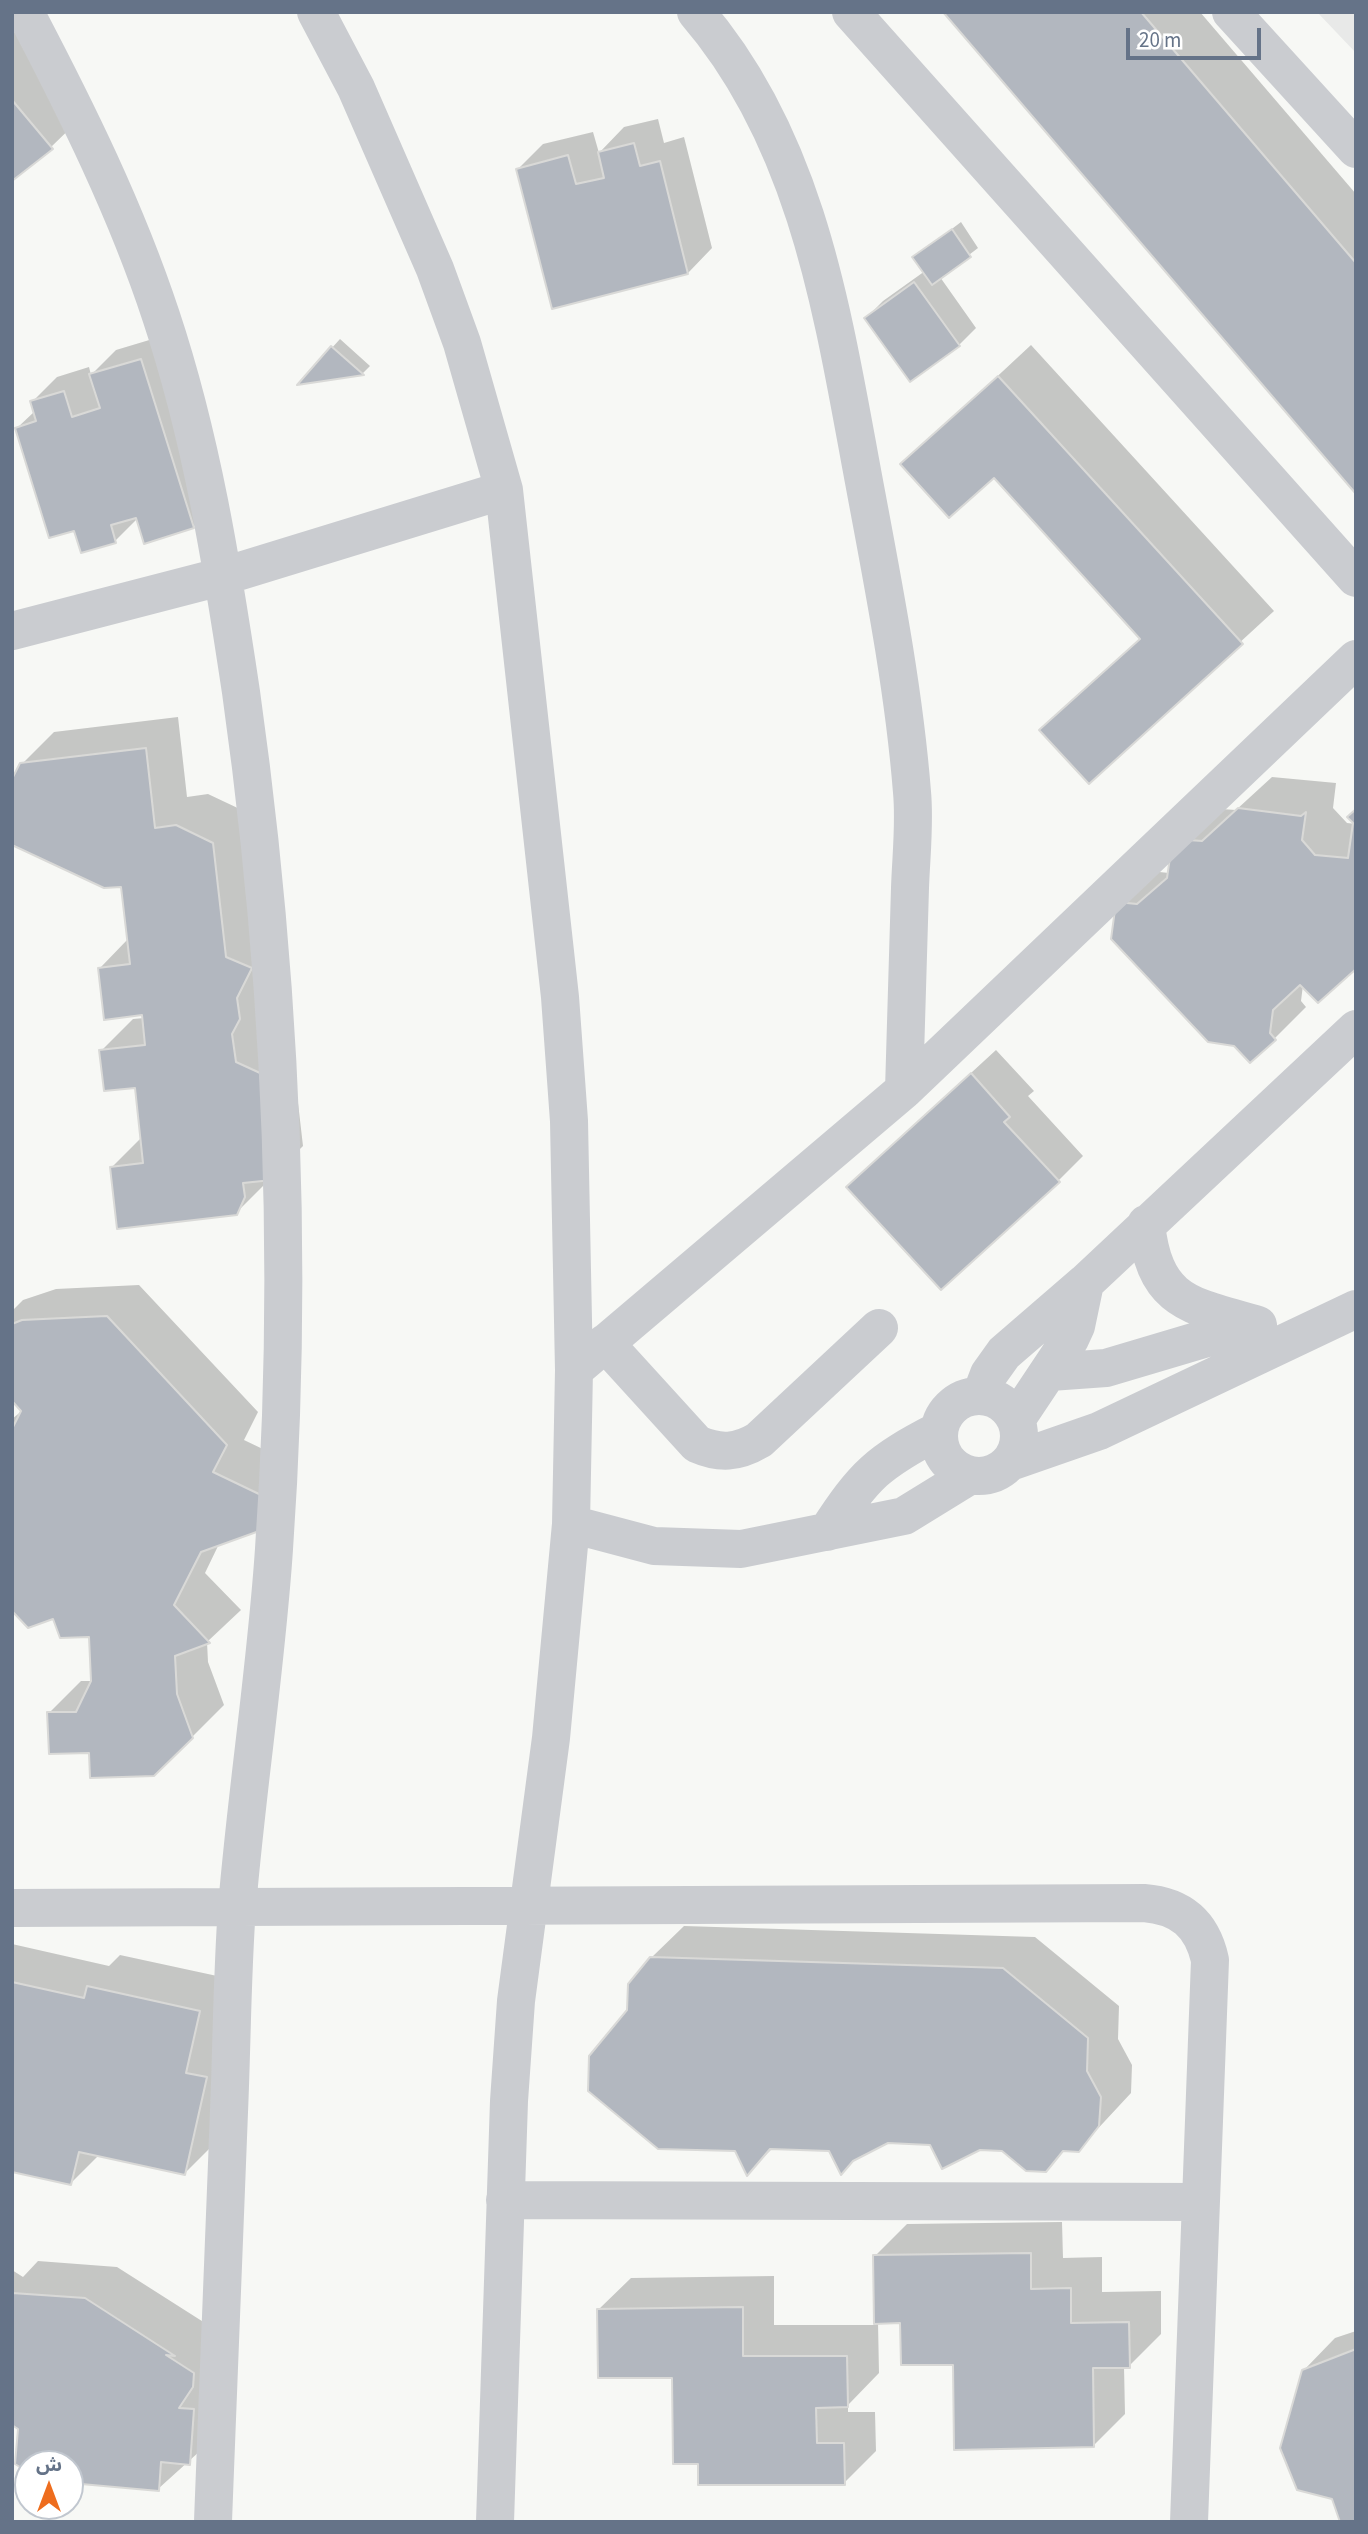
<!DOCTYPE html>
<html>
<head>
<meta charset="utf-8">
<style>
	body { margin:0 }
	#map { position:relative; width:1368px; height:2534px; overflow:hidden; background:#f7f8f5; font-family:"Source Sans 3","Noto Sans Arabic",sans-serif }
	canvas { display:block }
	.frame { position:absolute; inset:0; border:14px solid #657388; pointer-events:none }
	.north { position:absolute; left:14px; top:2450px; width:70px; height:70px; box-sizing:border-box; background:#fff; border:2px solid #c1c7cf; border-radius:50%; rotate:0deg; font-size:19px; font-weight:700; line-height:28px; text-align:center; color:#657388 }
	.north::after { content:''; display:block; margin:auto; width:24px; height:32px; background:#ee6d1e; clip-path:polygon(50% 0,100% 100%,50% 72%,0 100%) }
	.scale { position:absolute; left:1126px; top:28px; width:135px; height:32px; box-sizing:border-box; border:4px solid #657388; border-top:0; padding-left:9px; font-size:21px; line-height:24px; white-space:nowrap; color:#657388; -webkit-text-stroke:5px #fff; paint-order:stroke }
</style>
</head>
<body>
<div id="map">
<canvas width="1368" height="2534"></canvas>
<div class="frame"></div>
<div class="north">ش</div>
<div class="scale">20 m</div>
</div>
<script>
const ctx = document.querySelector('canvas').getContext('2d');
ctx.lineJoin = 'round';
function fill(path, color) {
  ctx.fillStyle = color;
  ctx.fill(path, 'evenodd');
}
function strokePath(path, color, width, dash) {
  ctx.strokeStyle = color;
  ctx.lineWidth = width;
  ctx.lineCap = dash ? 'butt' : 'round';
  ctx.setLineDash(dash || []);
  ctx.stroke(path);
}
const built = new Path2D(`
	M1317,12h39v41z`);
const shadow = new Path2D(`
	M945,12h255l156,182v297z
	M12,29l71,87 -32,31 -39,32z
	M658,119l6,24 20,-6 28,111 -24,25 -170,-104 25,-25 50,-12 6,21 25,-26z
	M961,222l17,26 -38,29 36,51 -17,17 -48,34 -45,-61 17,-17 42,-30 -10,-14z
	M166,335l52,167 -25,25 -55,-9 -23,23 -40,-13 -58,-100 18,-17 -3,-9 25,-25 32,-10 2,8 25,-25z
	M340,339l30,27 -7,7 -62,9z
	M1031,345l243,266 -185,170 -47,-51 99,-92 -147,-163 -91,-11z
	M178,717l9,80 21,-3 36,17 47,231 12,104 -67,67 -124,-46 30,-30 -5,-51 -36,-35 32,-32 11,-1 -1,-5 -43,-45 28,-29 -6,-54 -100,-121 32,-32z
	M1272,777l64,6 -3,25 14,15 9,1v142l-53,19 -2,16 5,6 -32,32 -39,5 -117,-141 32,-32 19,2 2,-15 50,-49 15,1z
	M996,1050l38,41 -6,5 55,60 -25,25 -185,-18z
	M139,1285l119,127 -14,28 48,23 -73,81 -14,29 36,37 -34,32 1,20 16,43 -32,32 -101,14 -42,-38 32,-32h12l-2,-46 -37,-18 -42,-9v-189l11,-9 -11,-11v-88l11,-11 33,-11z
	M684,1926l351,11 84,69 -1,33 14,26 -1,28 -53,57 -12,-1 -20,21 -43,-21 -116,-7 -31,16 -26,-9 -56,-2 -27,26 -11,-24 -108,-138 23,-53z
	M12,1944l97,22 11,-11 111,24 -15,163 -32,32 -85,-19 -28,28 -59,-13z
	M1062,2222l1,36 39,-1v35l59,-1v43l-32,32h-5l1,48 -32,32 -139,-83 -52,-42 -24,1 1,51 -31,32v7h27l1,39 -32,32 -145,-20 -25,-87 -75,-67 32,-31 143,-2v49h102l-1,-69 32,-32z
	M38,2261l79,6 88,56 16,109 -63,57 -88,-8v-17h-42v6l-8,-42 -8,-3v-155l11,7z
	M1356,2331v191l-53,-151 32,-33z`);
const building = new Path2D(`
	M943,12h198l215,251v231z
	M12,100l41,49 -41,32z
	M634,143l6,23 20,-5 28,113 -136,35 -36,-140 52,-14 8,29 28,-6 -6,-26z
	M952,229l19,28 -39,28 -20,-28z
	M914,282l46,64 -50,36 -46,-64z
	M331,346l33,29 -67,10z
	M141,359l53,169 -50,16 -8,-26 -25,7 5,18 -35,10 -7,-22 -25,7 -34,-110 21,-7 -6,-20 34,-10 8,26 28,-9 -11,-34z
	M998,376l245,268 -154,140 -50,-54 101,-91 -146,-161 -45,40 -49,-54z
	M146,748l9,80 21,-3 37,18 13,114 26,11 -15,30 3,21 -8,15 4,28 24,11 12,107 -29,3 2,14 -8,18 -120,14 -7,-62 33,-4 -8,-75 -31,3 -5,-41 46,-5 -3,-30 -38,5 -6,-52 32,-4 -9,-77 -17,1 -92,-43v-66l8,-16z
	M1238,808l63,8 5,-4 -4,28 13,15 33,3 5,-35 -6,-6 9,-8v160l-38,34 -18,-18 -27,25 -3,23 6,7 -26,23 -16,-17 -26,-4 -97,-103 5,-37 21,2 30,-26 3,-21 18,-17 14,1z
	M971,1073l39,44 -6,5 56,60 -119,108 -95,-103z
	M107,1316l120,129 -14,27 48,23 1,35 -61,22 -27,53 36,38 -35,13 2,38 16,44 -39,38 -64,2 -1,-25 -40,1 -2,-42h29l15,-31 -2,-44 -29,1 -7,-19 -25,9 -16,-17v-182l9,-18 -9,-10v-77l10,-4z
	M650,1957l353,11 85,70 -1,33 14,26 -2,29 -20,26 -16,-1 -17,21 -20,-1 -24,-20 -22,-1 -38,19 -12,-24 -42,-2 -35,18 -12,14 -12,-24 -59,-2 -23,27 -12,-25 -77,-2 -70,-58 1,-35 38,-46 1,-26z
	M12,1982l72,16 3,-12 113,25 -14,62 21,4 -22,98 -106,-23 -8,33 -59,-13z
	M1031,2253v36l40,-1v35l58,-1 1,46h-37l1,79 -140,3 -1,-85h-52l-1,-42 -26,1 -1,-69z
	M12,2293l73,5 90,58 -9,-1 28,18 -1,14 -14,21 15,1 -4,56 -29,-3 -2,29 -89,-8v-19h-42v8l-13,-8 3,-35 -6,-4z
	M743,2307v49h104l1,51 -32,1 1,35h27l1,42h-147v-21h-25l-1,-86h-74l-1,-69z
	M1356,2349v173h-16l-8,-23 -35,-9 -17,-42 22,-78z`);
const minor = new Path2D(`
	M25,12c52,99 101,198 136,304 41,123 61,249 80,376 40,283 53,572 33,857 -8,120 -27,238 -37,358 -5,68 -5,136 -8,205 -5,136 -11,273 -16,410
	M316,12l40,76 79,181 27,74 42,147 56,507 9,124 5,249 -3,154 -20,214 -35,263 -7,100 -14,421
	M696,12c114,132 138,310 169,475 19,101 39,204 47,305 3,32 -1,65 -2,96 -2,67 -4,134 -6,202
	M851,12l505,566
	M1231,12l125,137
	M12,631l212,-55 280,-86
	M1146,1224c9,80 44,81 112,101
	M605,1343l92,101c23,10 40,9 62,-4l120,-112
	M574,1370l330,-280 452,-431
	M1050,1372l56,-4 148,-44
	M981,1395l8,-21 15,-21 81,-70 271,-254
	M939 1436a40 40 0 1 1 80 0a40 40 0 1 1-80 0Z
	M1016,1420l54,-81 6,-13 9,-43
	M1010,1462l89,-31 257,-122
	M571,1524l83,22 87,3 163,-33 65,-40
	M827,1532c37,-57 51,-70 111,-101
	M12,1908l1132,-5c37,3 58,21 66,57l-21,562
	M505,2200l696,2`);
fill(built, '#e8e9e8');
fill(shadow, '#0003');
fill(building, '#b2b7bf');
strokePath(building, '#d9d9d7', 2);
strokePath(minor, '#caccd0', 38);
</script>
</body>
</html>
